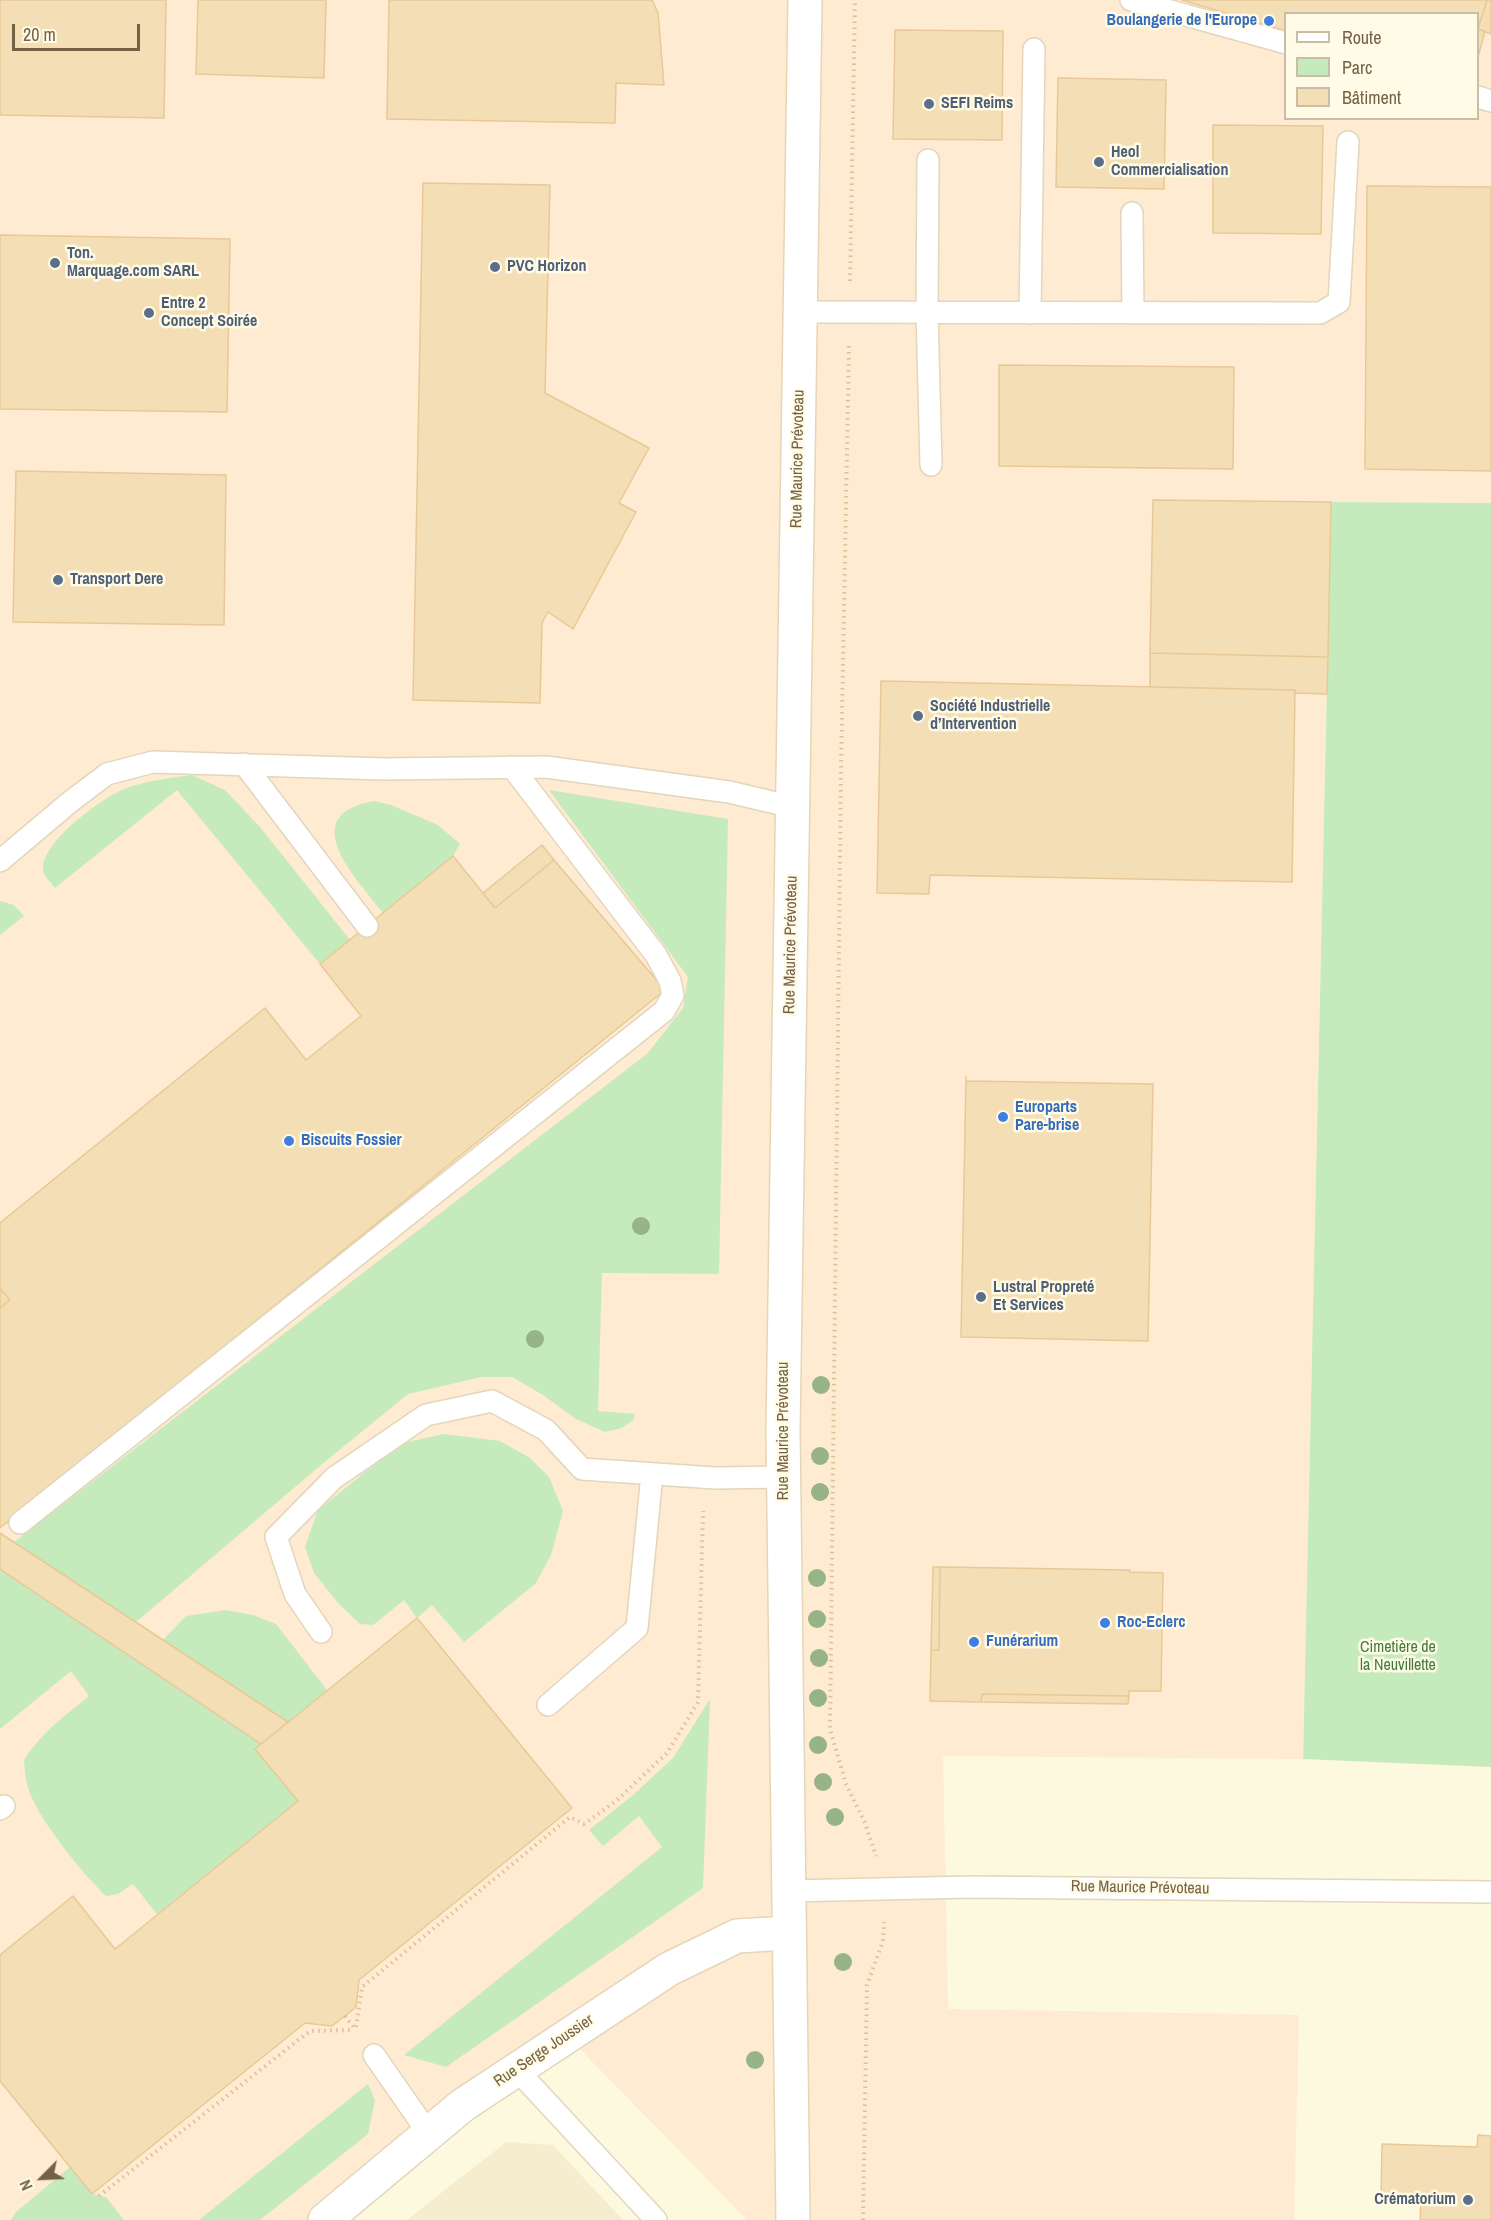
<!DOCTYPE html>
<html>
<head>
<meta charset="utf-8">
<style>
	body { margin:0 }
	#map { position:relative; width:1491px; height:2220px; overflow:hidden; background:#fdf9df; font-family:"Archivo Narrow",sans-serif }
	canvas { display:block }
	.legend { position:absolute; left:1284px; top:12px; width:195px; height:108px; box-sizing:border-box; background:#fffbe6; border:2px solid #c8bea6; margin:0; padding:8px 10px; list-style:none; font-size:18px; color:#756246 }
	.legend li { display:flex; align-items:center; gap:12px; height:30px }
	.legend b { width:30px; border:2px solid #c8bea6 }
	.north { position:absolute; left:12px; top:2148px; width:60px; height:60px; -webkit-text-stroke:4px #fffbe6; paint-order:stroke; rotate:246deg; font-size:16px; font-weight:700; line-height:24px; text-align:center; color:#756246 }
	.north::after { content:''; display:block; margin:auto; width:21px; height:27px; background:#756246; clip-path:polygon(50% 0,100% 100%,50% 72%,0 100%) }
	.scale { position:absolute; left:12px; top:24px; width:128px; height:27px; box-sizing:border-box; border:3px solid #756246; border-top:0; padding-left:8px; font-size:18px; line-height:21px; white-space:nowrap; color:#756246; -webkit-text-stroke:4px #fffbe6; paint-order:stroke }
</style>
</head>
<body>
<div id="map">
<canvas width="1491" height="2220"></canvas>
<ul class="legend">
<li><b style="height:8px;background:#fff"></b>Route</li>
<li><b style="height:16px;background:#c5ebbd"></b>Parc</li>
<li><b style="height:16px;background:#f4deb5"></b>Bâtiment</li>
</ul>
<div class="north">N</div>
<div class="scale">20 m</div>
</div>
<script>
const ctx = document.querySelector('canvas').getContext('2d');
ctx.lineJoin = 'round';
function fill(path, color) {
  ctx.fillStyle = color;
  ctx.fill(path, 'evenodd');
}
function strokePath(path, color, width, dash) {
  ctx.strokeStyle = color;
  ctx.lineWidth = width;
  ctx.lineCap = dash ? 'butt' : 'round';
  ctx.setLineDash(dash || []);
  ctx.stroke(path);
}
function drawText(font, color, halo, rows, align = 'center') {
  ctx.font = font + ' "Archivo Narrow",sans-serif';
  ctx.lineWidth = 5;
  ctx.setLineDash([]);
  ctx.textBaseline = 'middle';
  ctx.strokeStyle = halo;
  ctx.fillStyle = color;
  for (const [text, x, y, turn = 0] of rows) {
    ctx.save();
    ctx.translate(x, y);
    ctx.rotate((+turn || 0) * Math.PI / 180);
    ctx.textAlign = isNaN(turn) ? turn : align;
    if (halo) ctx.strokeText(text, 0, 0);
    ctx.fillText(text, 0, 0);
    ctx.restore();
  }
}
const residential = new Path2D(`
	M506,2142l47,3 70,75h-216z`);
const commercial = new Path2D(`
	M0,0h1491v503l-160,-1 -28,1257 -360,-3 5,253 351,6 -5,205h-547l-172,-176 -238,176h-337zM1286,14h192v104h-192z`);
const green = new Path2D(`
	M1331,502l160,1v1264l-188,-8z
	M192,775l33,15 35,37 90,113 -30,24 -143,-174 -122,98c-3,-4 -9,-10 -11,-15 -9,-27 58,-75 80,-84 22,-8 44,-11 68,-14z
	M549,790l179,29 -9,455 -117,-1 -4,138 37,3 -2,6 -11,8 -17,4 -29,-13 -33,-24 -31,-18h-30l-74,17 -87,71 -185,157 -122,-80 634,-489 35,-45 5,-31z
	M374,801l17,4 47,20 22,19 -7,12 -70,57c-27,-35 -89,-98 -9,-112z
	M0,901l14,4 10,11 -24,19z
	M444,1434l56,7 30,17 19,19 14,34 -12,44 -15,28 -72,59 -32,-37 -15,13 -13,-18 -31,25 -13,-1 -21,-20 -25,-31 -9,-26 13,-37 66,-53 24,-15z
	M0,1569l261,175 -6,5 43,52 -141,113 -24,-30 -15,10 -12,2c-23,-22 -70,-79 -78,-109 -3,-8 -3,-19 -4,-27 17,-27 40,-44 65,-64l-18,-25 -71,58z
	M226,1610l27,5 23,9 51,66 -39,32 -125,-82 23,-24z
	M710,1699l-7,189 -257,179 -42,-12 258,-208 -23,-31 -36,30 -14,-16 43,-34 41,-38z
	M368,2084l7,16 -7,34 -108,86h-61z
	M70,2167l22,27 14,3 18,23h-113l5,-8z`);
const building = new Path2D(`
	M0,0h166l-2,118 -164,-3z
	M198,0h128l-2,78 -128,-4z
	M389,0h263l6,13 6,72 -48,-2 -1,40 -228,-4z
	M1182,0h305l-9,29 7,2 -7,26v-43h-192v17z
	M1487,0h4v34l-13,-5z
	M895,30l108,1 -1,109 -109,-1z
	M1058,78l108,2 -2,109 -108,-2z
	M1213,125l110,1 -2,108 -108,-1z
	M423,183l127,2 -5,208 104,55 -30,55 17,9 -63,117 -25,-17 -6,11 -2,80 -127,-3z
	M1367,186l124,1v284l-126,-2z
	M0,235l230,4 -3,173 -227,-3z
	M999,365l235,2 -1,102 -234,-3z
	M16,471l210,4 -2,150 -211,-3z
	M1153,500l178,2 -3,155 -178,-4z
	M1150,653l178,4 -1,37 -32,-1v-3l-145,-3z
	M881,681l414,9 -3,192 -362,-7 -1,19 -52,-1z
	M542,845l12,15 -59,48 -12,-15z
	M453,856l42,52 59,-48 111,130 -665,538v-220l10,-8 -10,-12v-65l265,-215 41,52 55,-44 -41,-52z
	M966,1077v4l187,3 -5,257 -187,-4z
	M0,1288l10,12 -10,8z
	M0,1533l163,107 125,82 -27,22 -261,-175z
	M933,1567h7l-1,83h-8z
	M940,1567l190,3v2l33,1 -2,118h-32v5l-147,-2 -1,8 -51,-1 1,-51h8z
	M417,1618l155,190 -213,172 -3,27 -11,9 -13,10 -27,-3 -213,171 -92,-113v-126l73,-59 42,53 183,-148 -43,-52z
	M982,1694l147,2 -1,8 -147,-2z
	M1478,2135l13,1v84h-71l1,-21 -40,-1 1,-54 95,3z`);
const path = new Path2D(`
	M850,281l5,-281
	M849,346l-8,423 -11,960 16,55 19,39 11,33
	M345,2016l11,14
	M356,2027l6,-40 208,-170 14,7 32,-23 51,-48 31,-51 5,-191
	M99,2196l211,-165 41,-1
	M863,2220l4,-235 16,-44 1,-19`);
const lane = new Path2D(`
	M1131,0l155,43
	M1478,97l13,4
	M928,160l-1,152 4,153
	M1132,213l1,100
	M800,312l520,1 19,-11 9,-160
	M1030,313l4,-264
	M244,764l123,162
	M0,861l70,-59 37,-28 46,-12 231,7 162,-2 183,25 64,15
	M20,1523l644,-512 9,-16 -3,-14 -14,-26 -144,-188
	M321,1632l-26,-38 -19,-57 58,-59 92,-63 66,-14 54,29 36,39 133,9 68,-1
	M548,1705l89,-77 15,-154
	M0,1809l4,-3
	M789,1891l182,-4 520,5
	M374,2055l55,79
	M517,2070l139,150`);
const street = new Path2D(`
	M325,2220l138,-115 206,-136 68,-33 52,-3`);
const secondary = new Path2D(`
	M793,2220l-10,-790 22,-1430`);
const trees = [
	[641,1226],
	[535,1339],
	[821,1385],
	[820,1456],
	[820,1492],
	[817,1578],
	[817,1619],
	[819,1658],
	[818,1698],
	[818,1745],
	[823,1782],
	[835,1817],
	[843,1962],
	[755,2060]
];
const markers = [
	[1269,21,6,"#3f7fe0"],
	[929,104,6,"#5c6f8a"],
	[1099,162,6,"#5c6f8a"],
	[55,263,6,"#5c6f8a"],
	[495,267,6,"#5c6f8a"],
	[149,313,6,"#5c6f8a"],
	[58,580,6,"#5c6f8a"],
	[918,716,6,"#5c6f8a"],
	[1003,1117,6,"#3f7fe0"],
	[289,1141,6,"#3f7fe0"],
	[981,1297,6,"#5c6f8a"],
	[1105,1623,6,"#3f7fe0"],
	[974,1642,6,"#3f7fe0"],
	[1468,2200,6,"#5c6f8a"]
];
const shopNames = [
	["Boulangerie de l'Europe",1257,21,"right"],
	["Europarts",1015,1108],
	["Pare-brise",1015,1126],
	["Biscuits Fossier",301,1141],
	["Roc-Eclerc",1117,1623],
	["Funérarium",986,1642]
];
const serviceNames = [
	["SEFI Reims",941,104],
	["Heol",1111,153],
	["Commercialisation",1111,171],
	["Ton.",67,254],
	["Marquage.com SARL",67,272],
	["PVC Horizon",507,267],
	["Entre 2",161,304],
	["Concept Soirée",161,322],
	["Transport Dere",70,580],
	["Société Industrielle",930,707],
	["d’Intervention",930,725],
	["Lustral Propreté",993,1288],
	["Et Services",993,1306],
	["Crématorium",1456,2200,"right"]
];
const streetNames = [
	["Rue Maurice Prévoteau",798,459,-89],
	["Rue Maurice Prévoteau",791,945,-89],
	["Rue Maurice Prévoteau",784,1431,-90],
	["Rue Maurice Prévoteau",1140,1888,1],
	["Rue Serge Joussier",544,2051,-34]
];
const parkNames = [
	["Cimetière de",1398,1648],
	["la Neuvillette",1398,1666]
];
fill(residential, '#f5edcd');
fill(commercial, '#ffead2');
fill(green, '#c5ebbd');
fill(building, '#f4deb5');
strokePath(building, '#e8c995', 1.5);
strokePath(lane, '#e2d6bb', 24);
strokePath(street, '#e2d6bb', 36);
strokePath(secondary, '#e4d7b5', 36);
strokePath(path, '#d9c199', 4, [1.5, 4.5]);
strokePath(lane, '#fff', 21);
strokePath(street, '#fff', 33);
strokePath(secondary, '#fff', 33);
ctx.fillStyle = '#96b486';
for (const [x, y] of trees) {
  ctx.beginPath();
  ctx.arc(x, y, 9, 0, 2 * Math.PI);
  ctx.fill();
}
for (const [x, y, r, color] of markers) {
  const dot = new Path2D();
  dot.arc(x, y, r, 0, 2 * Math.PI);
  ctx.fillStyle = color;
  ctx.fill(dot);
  strokePath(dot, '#fffbe6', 2);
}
drawText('bold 16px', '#366cbe', '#fffbe6', shopNames, 'left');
drawText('bold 16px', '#4e5e75', '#fffbe6', serviceNames, 'left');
drawText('16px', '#756246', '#fffbe6', streetNames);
drawText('16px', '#417c3d', '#fffbe6', parkNames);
</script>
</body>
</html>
